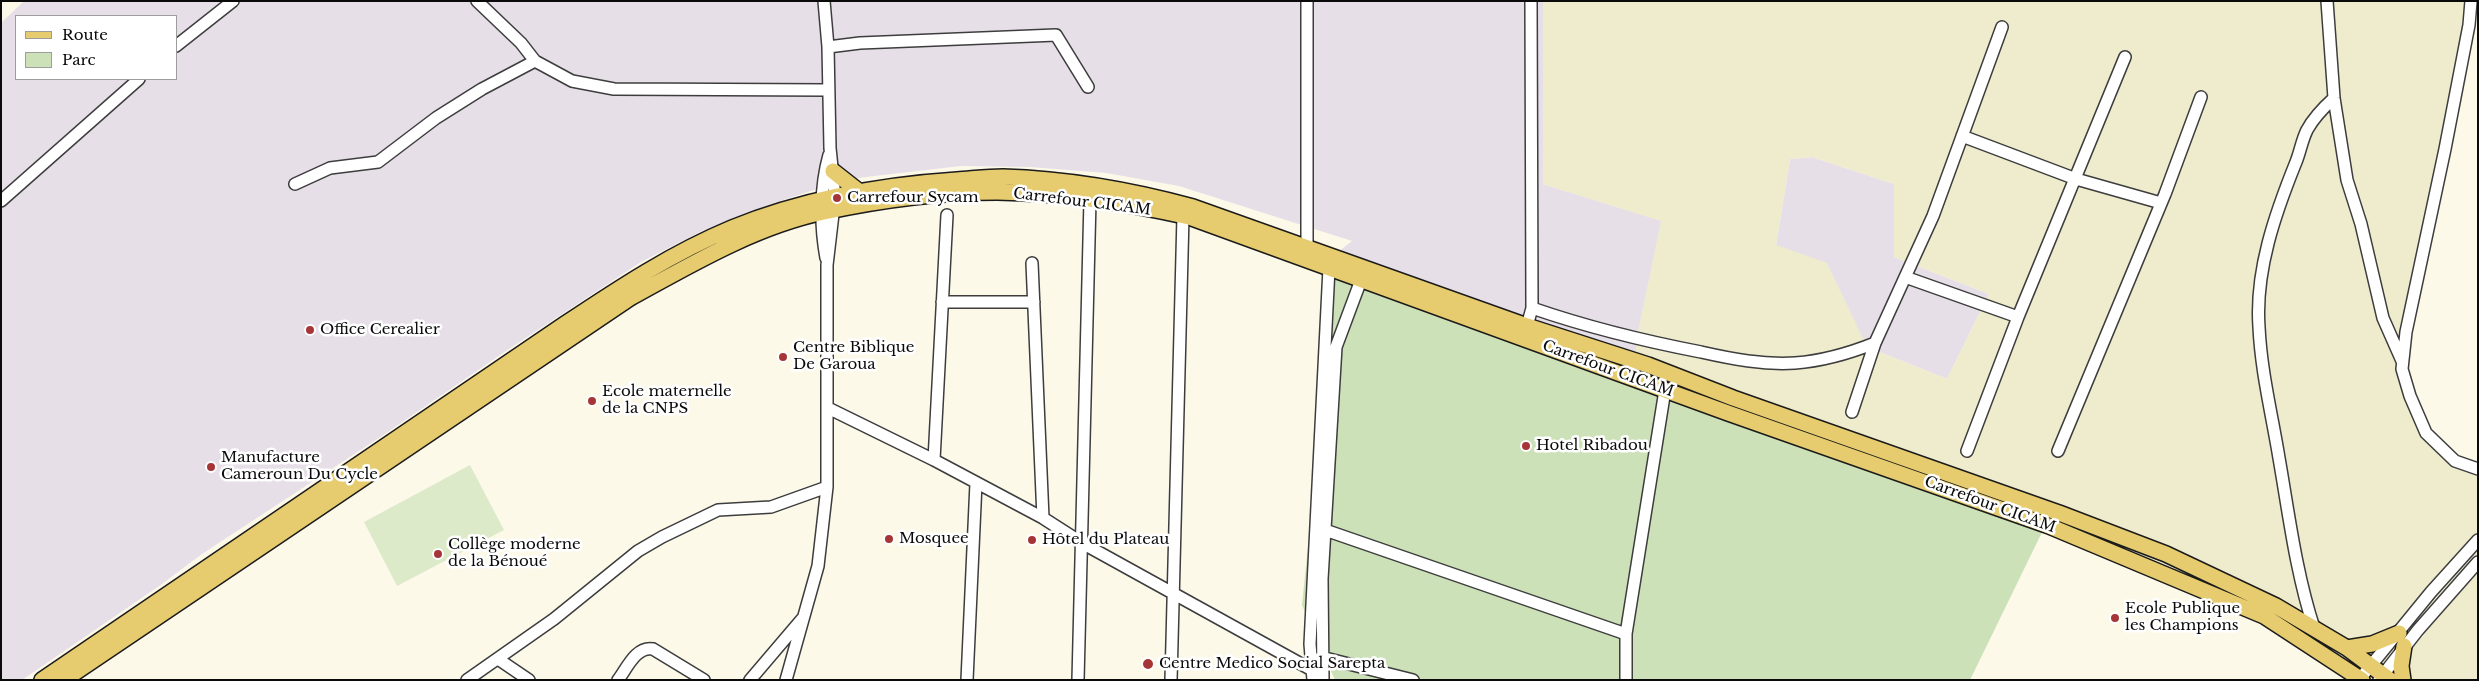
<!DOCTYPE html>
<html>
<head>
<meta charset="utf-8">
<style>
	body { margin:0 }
	#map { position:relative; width:2479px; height:681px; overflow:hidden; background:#fcf9e9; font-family:"Libre Baskerville",serif }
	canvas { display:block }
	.frame { position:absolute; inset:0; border:2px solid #0a0a0a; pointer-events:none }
	.legend { position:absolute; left:15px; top:15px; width:162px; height:65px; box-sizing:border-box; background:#fff; border:1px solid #9d9d9d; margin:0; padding:6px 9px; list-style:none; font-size:15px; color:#0a0a0a }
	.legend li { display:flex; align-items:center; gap:10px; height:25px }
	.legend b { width:25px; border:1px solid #9d9d9d }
</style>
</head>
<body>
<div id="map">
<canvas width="2479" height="681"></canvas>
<div class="frame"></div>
<ul class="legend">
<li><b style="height:6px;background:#e6cc6f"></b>Route</li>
<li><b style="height:14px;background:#cce1b8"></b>Parc</li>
</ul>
</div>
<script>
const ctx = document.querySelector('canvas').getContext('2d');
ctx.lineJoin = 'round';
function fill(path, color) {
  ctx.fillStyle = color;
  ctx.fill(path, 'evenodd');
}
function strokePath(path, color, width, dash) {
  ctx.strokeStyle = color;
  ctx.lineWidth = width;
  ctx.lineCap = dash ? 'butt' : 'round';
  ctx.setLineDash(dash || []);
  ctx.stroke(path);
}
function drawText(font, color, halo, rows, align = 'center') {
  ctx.font = font + ' "Libre Baskerville",serif';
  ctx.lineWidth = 5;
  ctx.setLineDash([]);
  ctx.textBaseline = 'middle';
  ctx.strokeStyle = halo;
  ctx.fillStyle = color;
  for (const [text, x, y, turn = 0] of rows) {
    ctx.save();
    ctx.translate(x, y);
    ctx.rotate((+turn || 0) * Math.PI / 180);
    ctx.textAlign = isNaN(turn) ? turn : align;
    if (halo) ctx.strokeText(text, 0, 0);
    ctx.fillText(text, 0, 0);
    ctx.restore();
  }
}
const industrial = new Path2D(`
	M24,1h1519v183l119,37 -26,121v32l-312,-111 28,-22 -173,-55 -73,-13 -76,-6 -69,-1 -95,11 -24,4 -68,22 -70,27 -63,32 -135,89 -121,83 -183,120 -40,30 -140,96h-21v-657zM16,16h160v63h-160z
	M1812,157l82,27v73l95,37 -42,85 -80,-32 -91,-102 14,-86z`);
const farmland = new Path2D(`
	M1543,1h929l-68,349v35l21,46 37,38 16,5v206h-109l-99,-65 -634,-241v-32l25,-121 -118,-37zM1812,157l82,27v73l95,37 -42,85 -80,-32 -40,-84 -51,-18 14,-86z`);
const green = new Path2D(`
	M1324,274l723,248 -77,158h-635l-33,-75 18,-176z`);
const pitch = new Path2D(`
	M470,465l34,65 -107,56 -33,-64z`);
const minor = new Path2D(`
	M477,1l44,42 14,18 37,20 42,8 214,1
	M1307,1v247
	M2327,1l7,97 13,82 14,44 22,94 19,43
	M2471,1l-2,24 -24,124 -39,183 -4,37 8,27 16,37 29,28 23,8
	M176,46l57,-45
	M828,47l32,-4 196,-8 32,52
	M1962,136l114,43 85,24
	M295,184l35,-16 48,-6 58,-44 46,-29 53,-28
	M1,201l138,-122
	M826,258c-6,-33 -6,-71 3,-103
	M1032,263l11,255
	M1905,277l113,40
	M942,302h92
	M1532,308c55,19 112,33 169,44 31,7 62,13 94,11 27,-2 55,-10 80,-20
	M1527,326l5,-18 -1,-307
	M828,408l106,52 109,58 39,25 230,127
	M1852,412l23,-69 58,-127 69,-189
	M1967,451l51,-134 107,-260
	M2058,451l107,-257 36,-97
	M934,460l13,-245
	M1325,530l301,104
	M2314,628c-18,-55 -25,-113 -35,-170 -7,-43 -18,-87 -20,-131 -4,-56 16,-113 37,-165 4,-10 6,-22 11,-32 7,-13 16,-22 27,-32
	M1321,657l92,23
	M498,659l31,21
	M467,680l87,-61 84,-68 24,-14 56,-27 53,-3 56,-20
	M618,680c9,-12 18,-34 35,-31l51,31
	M750,680l52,-61
	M786,680l32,-114 9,-79v-222l8,-68 -5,-49 -2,-101 -4,-46
	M967,680l9,-197
	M1078,680l12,-480
	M1171,680l12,-464
	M1313,680l-3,-36 19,-376
	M1323,680l-1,-101 14,-232 25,-67
	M1626,680v-46l39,-244
	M2359,680l72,-88 47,-52
	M2379,680l39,-50 60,-68`);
const major = new Path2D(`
	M833,171l28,22
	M2347,648l25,-4 27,-11
	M42,680l523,-356c54,-36 107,-71 167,-96 71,-29 149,-43 225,-48 15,-1 31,-3 46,-3 64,2 128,13 190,30l334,119 121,39 85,33 326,115 107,41 110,52 71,42 43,32
	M64,680l566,-382c60,-33 126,-72 194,-86 56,-12 116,-20 173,-20 65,1 130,11 192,25l539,196 321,113 215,90 98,64
	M2403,680l-2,-14 3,-20`);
const markers = [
	[837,198,5,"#a63538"],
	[310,330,5,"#a63538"],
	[783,357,5,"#a63538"],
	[592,401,5,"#a63538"],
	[1526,446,5,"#a63538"],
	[211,467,5,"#a63538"],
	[889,539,5,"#a63538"],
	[1032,540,5,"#a63538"],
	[438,554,5,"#a63538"],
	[2115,618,5,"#a63538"],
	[1148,664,6,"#a63538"]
];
const poiNames = [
	["Carrefour Sycam",847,198],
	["Office Cerealier",320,330],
	["Centre Biblique",793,348],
	["De Garoua",793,365],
	["Ecole maternelle",602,392],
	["de la CNPS",602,409],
	["Hotel Ribadou",1536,446],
	["Manufacture",221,458],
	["Cameroun Du Cycle",221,475],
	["Mosquee",899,539],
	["Hôtel du Plateau",1042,540],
	["Collège moderne",448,545],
	["de la Bénoué",448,562],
	["Ecole Publique",2125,609],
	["les Champions",2125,626],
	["Centre Medico Social Sarepta",1159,664]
];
const streetNames = [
	["Carrefour CICAM",1082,202,7],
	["Carrefour CICAM",1608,369,20],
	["Carrefour CICAM",1990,505,20]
];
fill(industrial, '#e7dfe8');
fill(farmland, '#eeeccd');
fill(green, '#cce1b8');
fill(pitch, '#ddeac9');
strokePath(minor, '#3d3d3d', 14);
strokePath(major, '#1b1b1b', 18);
strokePath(minor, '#fff', 11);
strokePath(major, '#e6cc6f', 15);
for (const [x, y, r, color] of markers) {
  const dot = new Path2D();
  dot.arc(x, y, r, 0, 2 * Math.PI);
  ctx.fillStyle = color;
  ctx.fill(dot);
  strokePath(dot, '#fff', 2);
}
drawText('15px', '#0a0a0a', '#fff', poiNames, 'left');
drawText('15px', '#0a0a0a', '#fff', streetNames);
</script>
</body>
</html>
